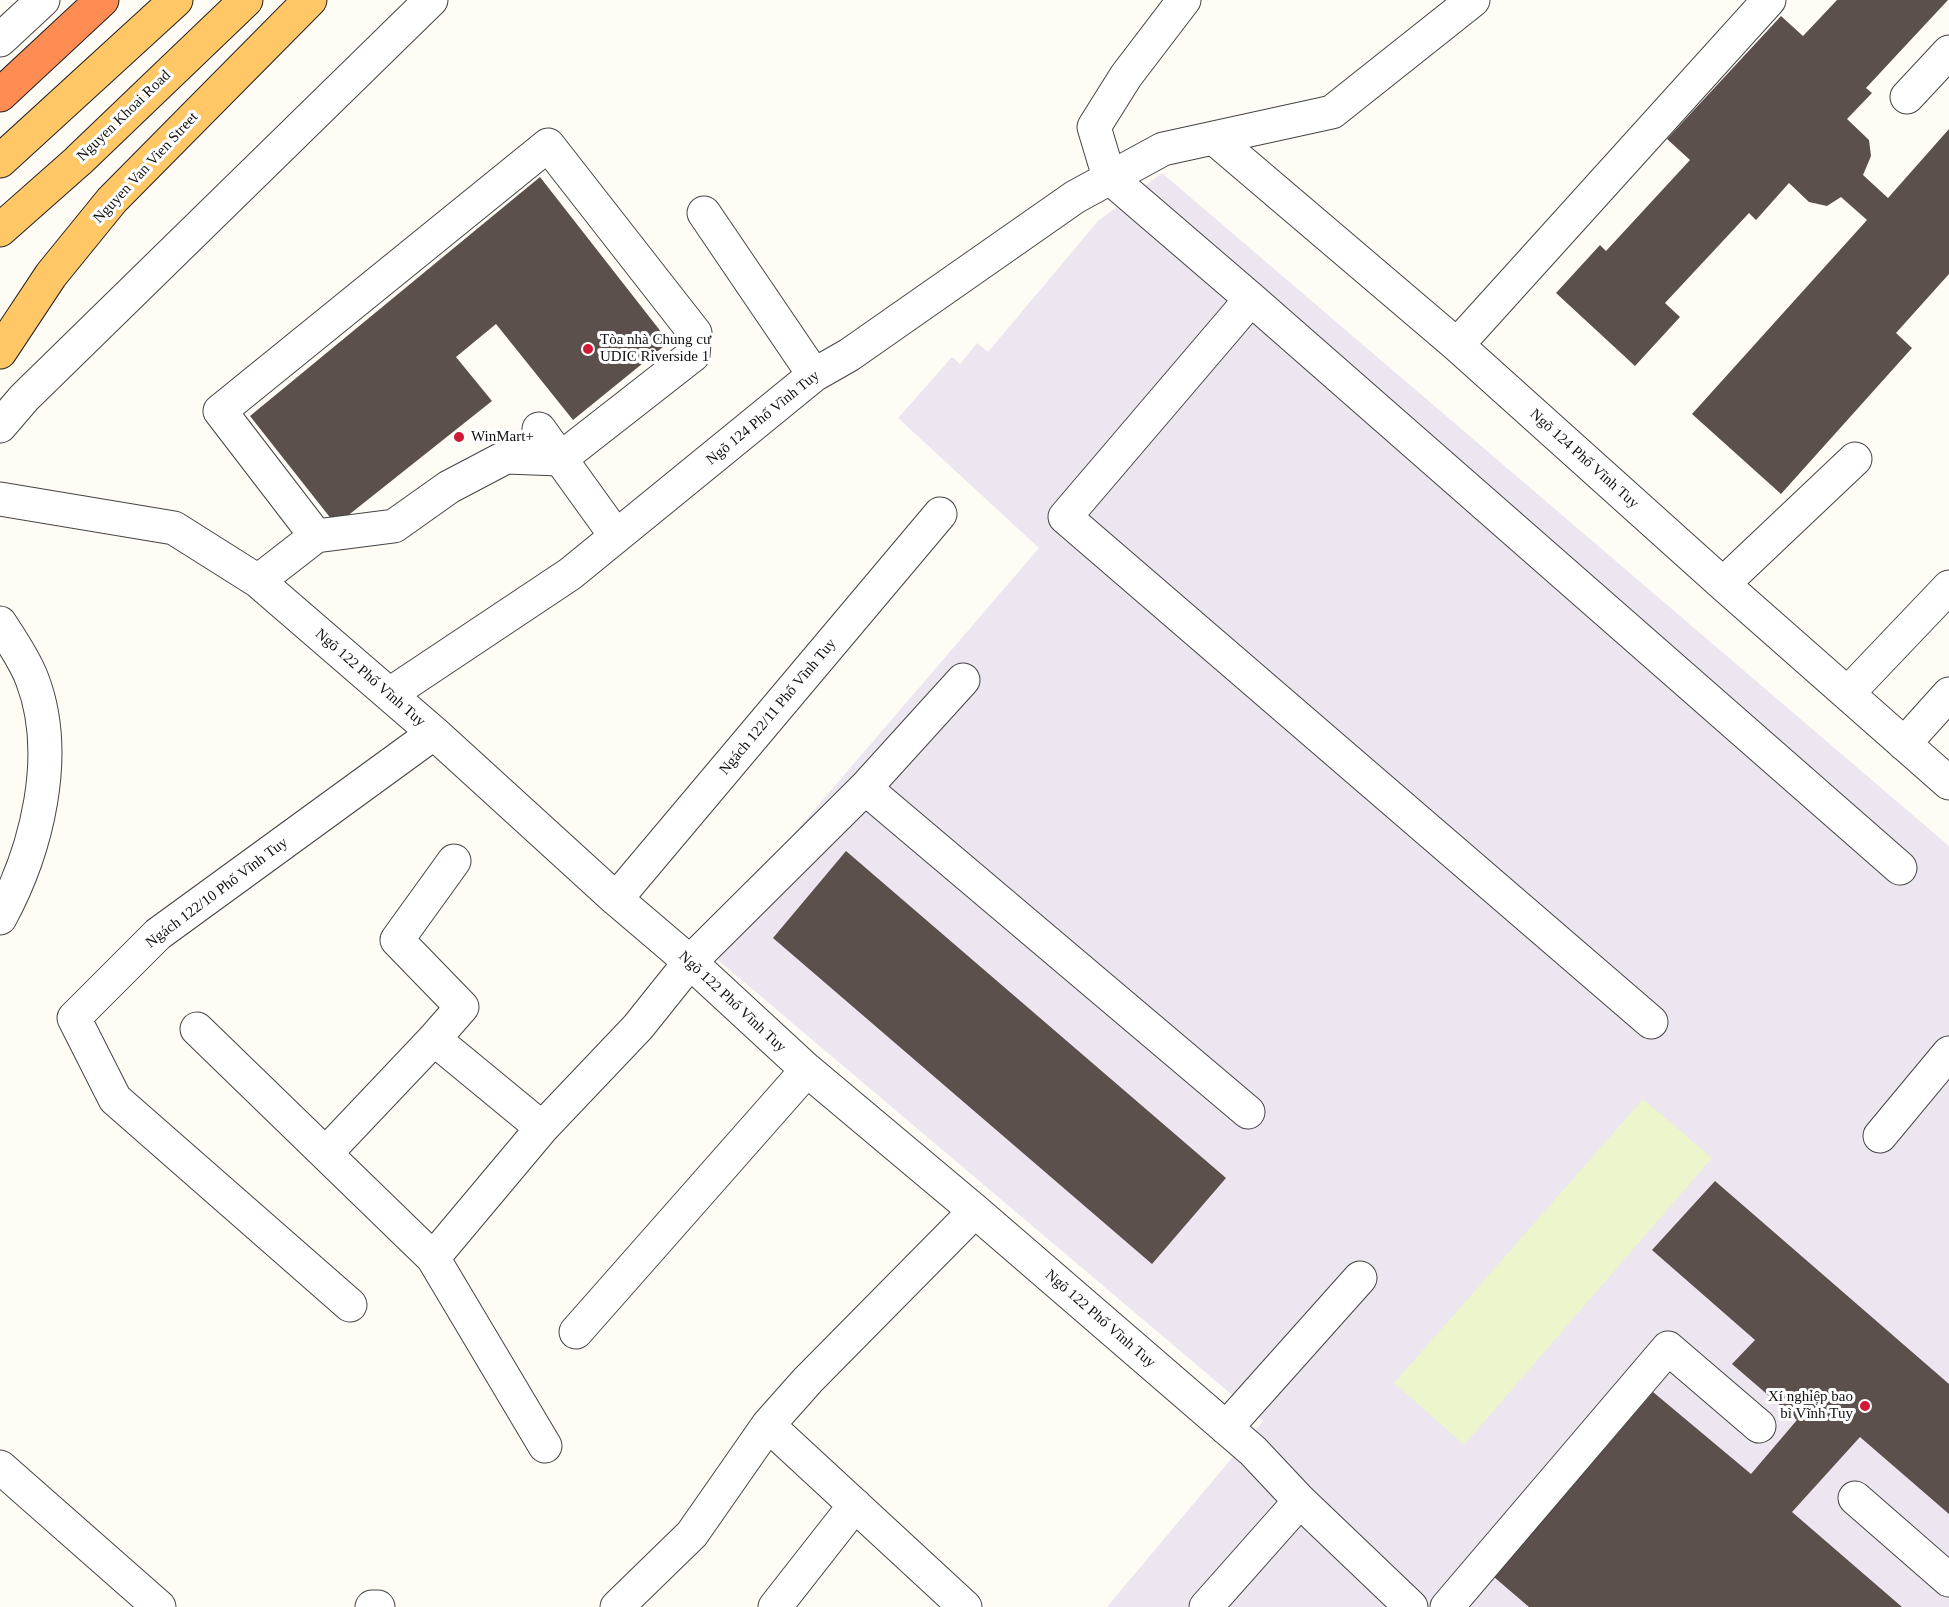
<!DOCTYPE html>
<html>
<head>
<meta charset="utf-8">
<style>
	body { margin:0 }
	canvas { display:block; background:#fffcf5 }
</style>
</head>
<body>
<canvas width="1949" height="1607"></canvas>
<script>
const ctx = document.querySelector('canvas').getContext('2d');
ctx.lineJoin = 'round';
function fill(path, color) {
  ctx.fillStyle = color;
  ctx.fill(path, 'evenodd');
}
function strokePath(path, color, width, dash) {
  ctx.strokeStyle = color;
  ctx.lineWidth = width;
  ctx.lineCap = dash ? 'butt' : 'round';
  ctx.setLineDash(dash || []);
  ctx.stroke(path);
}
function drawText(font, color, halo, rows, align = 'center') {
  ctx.font = font + ' "Times New Roman",serif';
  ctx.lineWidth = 6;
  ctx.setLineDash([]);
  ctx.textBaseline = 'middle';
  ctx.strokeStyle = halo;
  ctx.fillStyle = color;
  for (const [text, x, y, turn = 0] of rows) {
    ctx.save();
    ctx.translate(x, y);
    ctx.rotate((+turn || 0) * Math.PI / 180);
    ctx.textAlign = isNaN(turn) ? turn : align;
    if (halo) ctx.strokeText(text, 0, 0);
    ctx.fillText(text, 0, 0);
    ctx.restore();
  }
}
const industrial = new Path2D(`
	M1162,173l787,673v761h-842l156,-186 -564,-477 340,-396 -141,-130 54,-61 8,7 17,-21 11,9 110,-131z`);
const pitch = new Path2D(`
	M1643,1099l69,59 -248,287 -70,-62z`);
const building = new Path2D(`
	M1837,0h111l-82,88 6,5 -25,26 22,21 2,16 -8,19 25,23 61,-69v145l-53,59 16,15 -131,146 -89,-80 175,-194 -26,-23 -14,9 -18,-4 -20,-19 -33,37 -7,-7 -84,90 15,14 -45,49 -79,-73 44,-48 6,6 84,-91 -23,-21 114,-123 22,20z
	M540,177l129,165 -96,78 -77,-96 -40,33 36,44 -156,124 -86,-109z
	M846,851l380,327 -74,86 -379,-326z
	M1715,1181l234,203v130l-89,-77 -68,75 110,95h-373l-35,-30 159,-185 98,82 46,-54 -65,-56 23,-24 -103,-90z`);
const minor = new Path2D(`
	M1184,0l-58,76 -32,51 15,50 142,122 649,569
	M0,40l43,-40
	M1907,97l42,-45
	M1215,139l242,206 266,239 226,199
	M704,213l110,162
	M1251,299l-186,218 586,505
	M1457,345l312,-345
	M0,426l24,-28 407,-398
	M539,429l77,107
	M0,499l174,29 84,53 176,152 182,166 74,63 117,108 168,141 278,240 47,50 111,106
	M258,581l58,-45 -96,-125 328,-266 147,188 -2,22 -133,104 -54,-2 -57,30 -55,39 -78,10
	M1723,584l132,-125
	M0,623c11,17 25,37 32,56 29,75 5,171 -32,239
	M1848,693l101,-106
	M390,694l180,-120 244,-199 35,-20 226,-158 88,-48 169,-37 141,-112
	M1904,744l45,-50
	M865,788l98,-108
	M616,899l324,-385
	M197,1029l236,229
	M434,1039l108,89
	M1880,1136l69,-83
	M326,1153l108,-114 28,-32 -65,-67 57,-79
	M350,1305l-235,-206 -41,-81 84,-84 276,-201
	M576,1332l231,-262
	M768,1425l197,182
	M1226,1428l134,-150
	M545,1446l-112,-188 109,-130 96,-101 52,-65 175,-174 383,324
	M0,1467l159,140
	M1855,1498l94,82
	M372,1607h6
	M617,1607l75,-73 76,-109 40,-45 167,-169
	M775,1607l80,-102
	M1206,1607l94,-106
	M1447,1607l221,-259 91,78`);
const major = new Path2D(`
	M0,161l176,-161
	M0,230l78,-69 168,-161
	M0,352l51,-77 61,-75 198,-200`);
const highway = new Path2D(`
	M0,95l102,-95`);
const markers = [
	[588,349,6,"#d11938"],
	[459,437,6,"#d11938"],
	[1865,1406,6,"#d11938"]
];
const streetNames = [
	["Nguyen Khoai Road",124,116,-44],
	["Nguyen Van Vien Street",146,168,-47],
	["Ngõ 124 Phố Vĩnh Tuy",763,418,-39],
	["Ngõ 124 Phố Vĩnh Tuy",1584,459,42],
	["Ngõ 122 Phố Vĩnh Tuy",370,678,41],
	["Ngách 122/11 Phố Vĩnh Tuy",778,707,-50],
	["Ngách 122/10 Phố Vĩnh Tuy",217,893,-37],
	["Ngõ 122 Phố Vĩnh Tuy",732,1002,43],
	["Ngõ 122 Phố Vĩnh Tuy",1100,1319,41]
];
const poiNames = [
	["Tòa nhà Chung cư",600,340],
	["UDIC Riverside 1",600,357],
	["WinMart+",471,437],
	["Xí nghiệp bao",1853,1397,"right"],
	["bì Vĩnh Tuy",1853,1414,"right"]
];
fill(industrial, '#ede5f0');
fill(pitch, '#ecf5cc');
fill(building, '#5b504c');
strokePath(minor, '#444', 35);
strokePath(major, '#222', 35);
strokePath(highway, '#222', 35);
strokePath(minor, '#fff', 33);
strokePath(major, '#ffc765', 33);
strokePath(highway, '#ff8d53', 33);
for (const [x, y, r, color] of markers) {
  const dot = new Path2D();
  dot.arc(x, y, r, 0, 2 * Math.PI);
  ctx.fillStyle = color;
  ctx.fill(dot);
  strokePath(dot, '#fff', 2);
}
drawText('15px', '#111', '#fff', streetNames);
drawText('15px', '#111', '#fff', poiNames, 'left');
</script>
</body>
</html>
